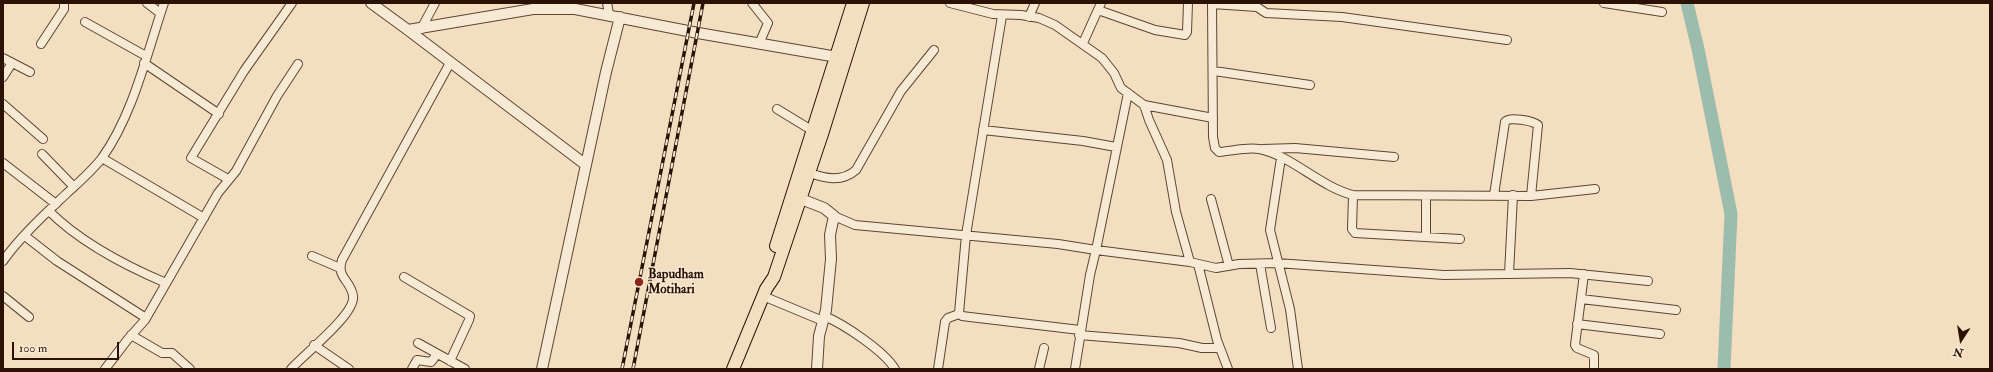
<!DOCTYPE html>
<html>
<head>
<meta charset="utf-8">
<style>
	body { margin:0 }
	#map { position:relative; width:1993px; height:372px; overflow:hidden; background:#f3debf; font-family:"IM FELL Double Pica",serif }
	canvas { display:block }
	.frame { position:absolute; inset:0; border:4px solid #2b1204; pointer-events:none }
	.north { position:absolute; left:1941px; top:320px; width:40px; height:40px; -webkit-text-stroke:3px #f7ead5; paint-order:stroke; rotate:192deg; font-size:11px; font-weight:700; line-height:16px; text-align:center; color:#2b1204 }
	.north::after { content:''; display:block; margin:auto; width:14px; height:18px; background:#2b1204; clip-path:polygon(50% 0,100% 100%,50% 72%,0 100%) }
	.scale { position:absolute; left:12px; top:342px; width:107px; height:18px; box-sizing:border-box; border:2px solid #2b1204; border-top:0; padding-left:5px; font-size:12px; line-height:14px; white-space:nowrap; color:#2b1204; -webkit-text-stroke:3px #f7ead5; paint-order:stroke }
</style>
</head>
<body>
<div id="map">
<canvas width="1993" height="372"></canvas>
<div class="frame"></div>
<div class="north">N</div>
<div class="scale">100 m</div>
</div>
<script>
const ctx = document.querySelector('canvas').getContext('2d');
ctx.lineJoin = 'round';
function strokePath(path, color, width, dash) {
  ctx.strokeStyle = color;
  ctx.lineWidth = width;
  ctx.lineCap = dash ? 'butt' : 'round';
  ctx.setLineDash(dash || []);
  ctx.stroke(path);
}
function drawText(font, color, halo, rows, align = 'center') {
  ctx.font = font + ' "IM FELL Double Pica",serif';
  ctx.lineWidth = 3;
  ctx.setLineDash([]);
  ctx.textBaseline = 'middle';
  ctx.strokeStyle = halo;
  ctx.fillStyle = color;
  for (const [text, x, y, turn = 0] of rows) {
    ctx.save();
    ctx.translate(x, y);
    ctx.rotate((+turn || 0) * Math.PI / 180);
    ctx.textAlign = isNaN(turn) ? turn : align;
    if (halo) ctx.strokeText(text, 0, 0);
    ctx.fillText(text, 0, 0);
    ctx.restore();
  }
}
const river = new Path2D(`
	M1687,3l11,46 33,165 -7,155`);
const minor = new Path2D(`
	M147,3l13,10
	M607,3l2,11
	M752,3l16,20 -9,21
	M950,3l43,11 28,1 18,3 16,7 47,33 12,15 7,15 23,17 69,13
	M1212,3l1,134 2,11 4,4c13,-1 28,-5 40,-3 32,6 61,38 94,46l178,1 64,-7
	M1604,3l58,9
	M1212,4l45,3 9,6 76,4 165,23
	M1098,10l57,20 30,5 2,-3 1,-29
	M1002,16l-36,219 -7,78 3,3 8,1 110,13
	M1029,17l6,-14
	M85,22l61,34
	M421,29l14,-26
	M1083,43l18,-40
	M41,44l23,-35v-6
	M3,58l27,14
	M144,63l75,51
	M1214,71l96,14
	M3,77l9,-14
	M1128,93l-32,157 94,12 26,6 23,-4 38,-1 167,12 126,-2 78,8
	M3,104l40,35
	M1144,105l5,15 18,40 9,52 14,50
	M777,109l36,22
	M983,130l100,11 33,6
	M1263,149l32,-1 99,9
	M42,154l32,33
	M102,158l102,60
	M1281,158l-11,72 20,79 8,60
	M3,163l53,41
	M809,173c16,5 32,10 47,-3l45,-79 33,-41
	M228,179l-37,-21 53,-87 48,-68
	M1353,195l-1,34 3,4 105,6
	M1494,195l11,-73c4,-6 28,-1 33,3l-7,71
	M1426,196v40
	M1211,199l18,67
	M49,211c31,31 77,55 117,72
	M834,216l21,9 203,19 38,6 -6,25 -15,94
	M25,236l32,25 89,57
	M312,256l28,12
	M3,261c17,-24 41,-46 62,-66 13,-12 26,-23 37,-37 31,-43 45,-105 62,-155
	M1198,264l19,76 11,29
	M1260,264l11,64
	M1509,274l4,-79
	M1584,274l-9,71 2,3 17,7v14
	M404,277l66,39 -1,4 -19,41
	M3,296l26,21
	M763,296l60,25
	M1581,299l95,11
	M824,316c20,8 60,35 71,53
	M1577,324l83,10
	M131,335l31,18h10l18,16
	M1079,335l100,8 23,5h18
	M418,343l47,26
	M314,345l35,24
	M105,369l23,-30 17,-19 73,-127 18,-22 41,-75 21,-32
	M291,369c13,-15 65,-55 62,-73 -2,-16 -17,-18 -11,-36l108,-197
	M412,369l5,-9 14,2 6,-8
	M938,369l7,-47 3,-4 11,-4
	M1039,369l5,-21`);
const tertiary = new Path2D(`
	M371,3l37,27 125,-21h42l123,24 145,25
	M408,30l178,135
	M801,199l23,9 10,8 -4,19 1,24 -5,51 -7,26 -2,33
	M542,369l64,-297 14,-55`);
const primary = new Path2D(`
	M776,246l77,-243
	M733,369l33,-80 8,-12 48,-143 41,-131`);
const rail = new Path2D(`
	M622,369l72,-366
	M633,369l70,-366`);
const markers = [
	[639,282,5,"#8f2418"]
];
const poiNames = [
	["Bapudham",648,275],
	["Motihari",648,290]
];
strokePath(river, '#9cbcae', 13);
strokePath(minor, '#5d4533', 10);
strokePath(tertiary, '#5d4533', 12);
strokePath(primary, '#2b1204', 14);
strokePath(minor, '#f7ead5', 8);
strokePath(tertiary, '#f7ead5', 10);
strokePath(primary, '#f3debf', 12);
strokePath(rail, '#2b1204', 3.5);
strokePath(rail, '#f7ead5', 2, [6]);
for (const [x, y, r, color] of markers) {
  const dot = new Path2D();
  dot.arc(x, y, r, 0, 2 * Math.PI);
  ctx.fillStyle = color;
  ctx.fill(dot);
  strokePath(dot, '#f7ead5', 1.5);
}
drawText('bold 13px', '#2b1204', '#f7ead5', poiNames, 'left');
</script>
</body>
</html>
